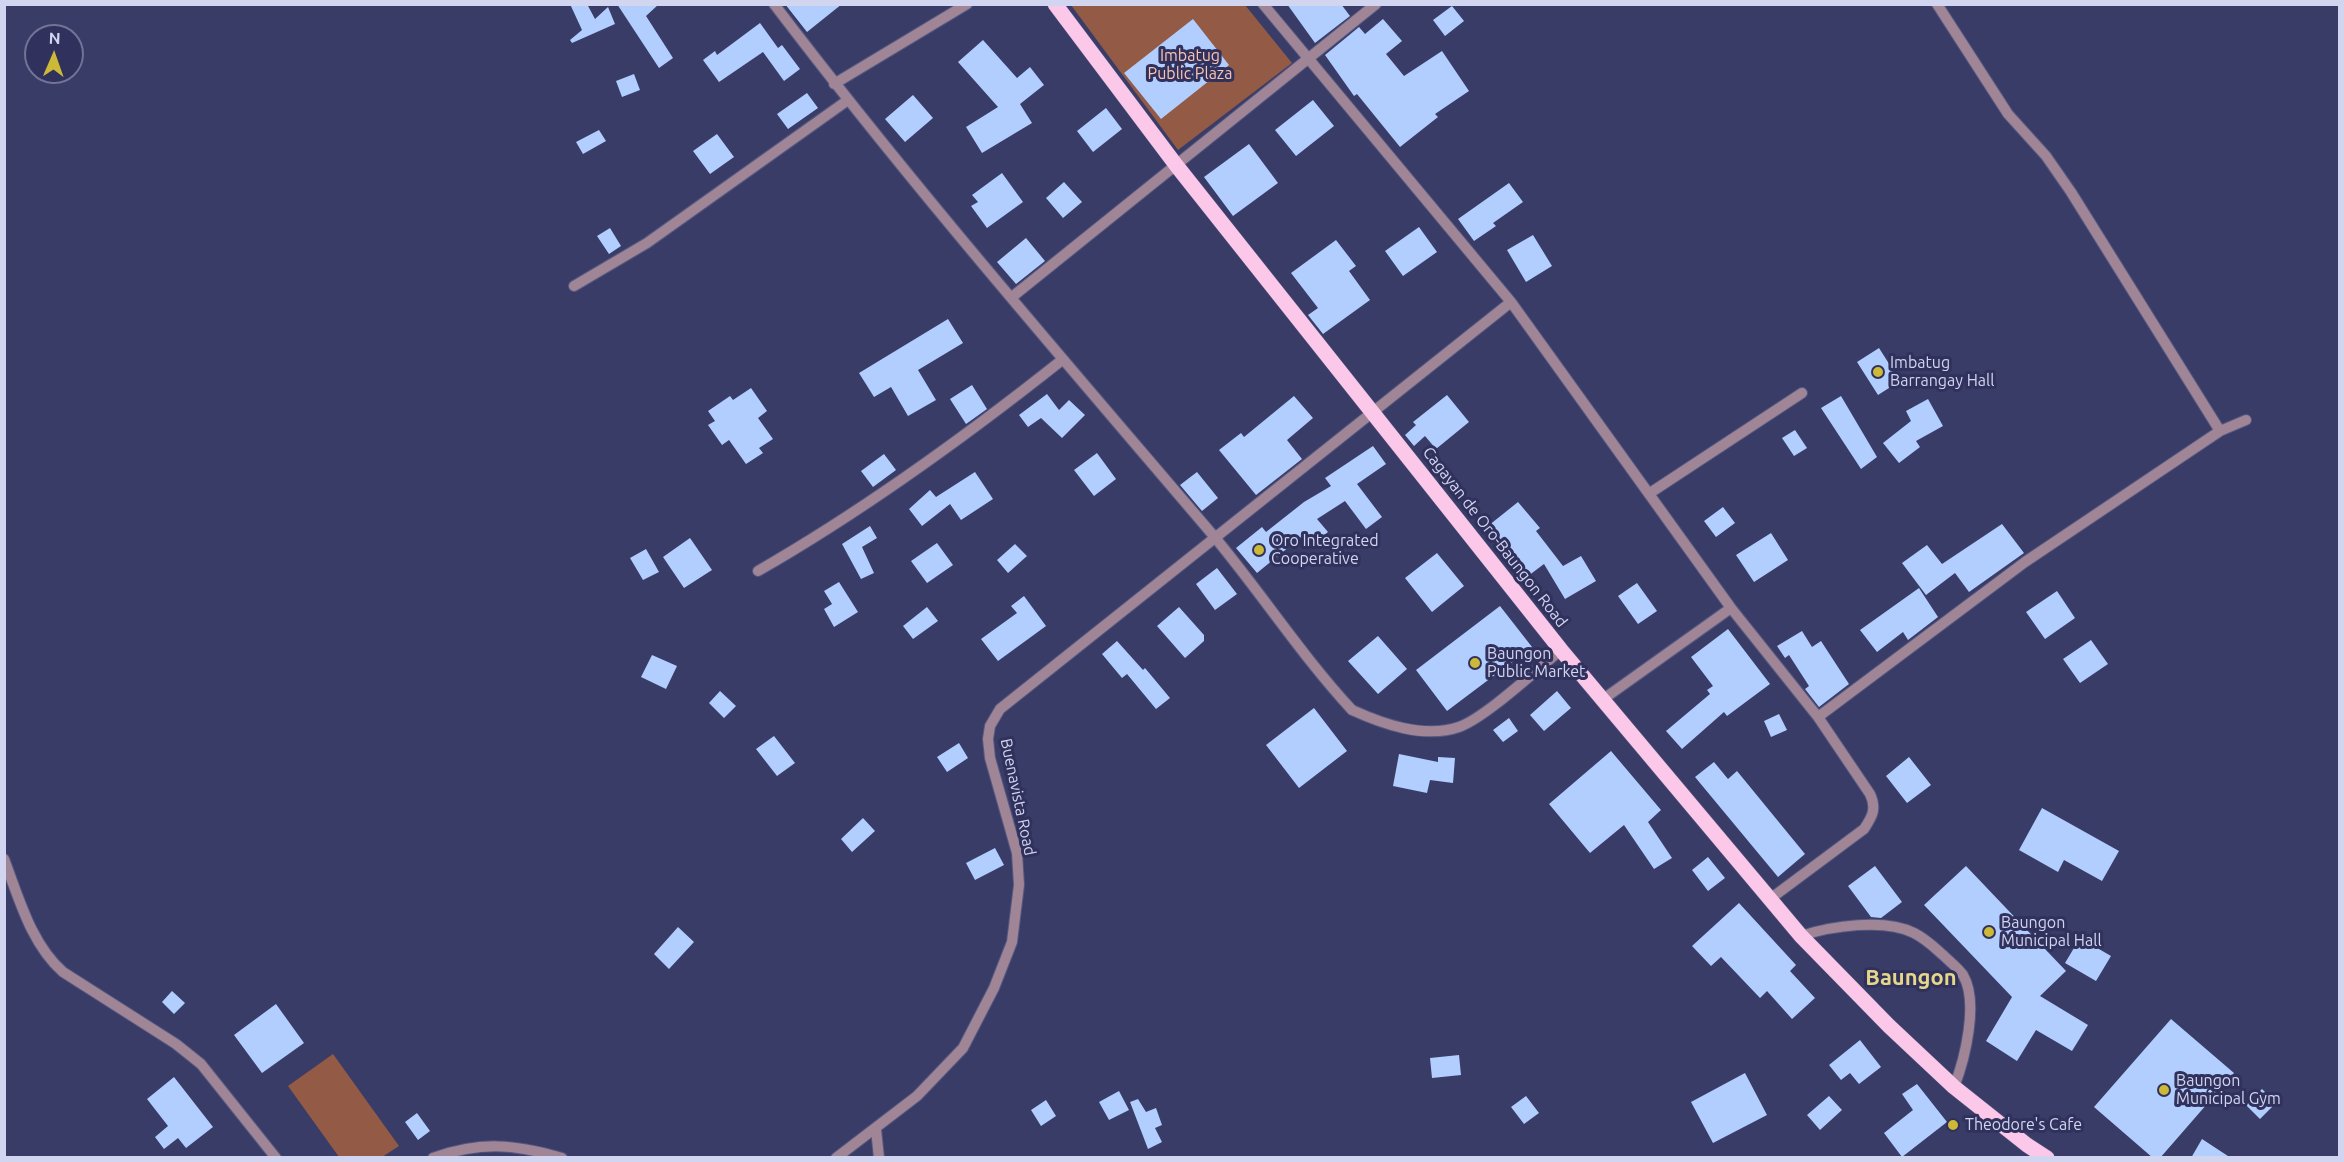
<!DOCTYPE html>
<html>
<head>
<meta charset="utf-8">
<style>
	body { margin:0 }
	#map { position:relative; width:2344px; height:1162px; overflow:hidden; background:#3a3c68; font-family:Ubuntu,sans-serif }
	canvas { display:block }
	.frame { position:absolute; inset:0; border:6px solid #d2d5f0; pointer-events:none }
	.north { position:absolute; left:24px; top:24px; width:60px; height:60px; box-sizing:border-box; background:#30315c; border:2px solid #717397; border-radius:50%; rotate:2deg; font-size:16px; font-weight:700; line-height:24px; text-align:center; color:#d2d5f0 }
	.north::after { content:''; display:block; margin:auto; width:21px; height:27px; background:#ccb938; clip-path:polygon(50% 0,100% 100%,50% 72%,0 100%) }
</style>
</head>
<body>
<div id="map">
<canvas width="2344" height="1162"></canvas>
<div class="frame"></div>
<div class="north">N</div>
</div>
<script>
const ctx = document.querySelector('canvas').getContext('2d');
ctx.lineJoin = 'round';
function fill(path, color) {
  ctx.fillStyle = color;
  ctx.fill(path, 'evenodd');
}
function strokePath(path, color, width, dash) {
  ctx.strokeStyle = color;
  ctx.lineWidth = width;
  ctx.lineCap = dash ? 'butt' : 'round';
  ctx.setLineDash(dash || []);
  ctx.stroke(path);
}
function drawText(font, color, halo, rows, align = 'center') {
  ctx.font = font + ' Ubuntu,sans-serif';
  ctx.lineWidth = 6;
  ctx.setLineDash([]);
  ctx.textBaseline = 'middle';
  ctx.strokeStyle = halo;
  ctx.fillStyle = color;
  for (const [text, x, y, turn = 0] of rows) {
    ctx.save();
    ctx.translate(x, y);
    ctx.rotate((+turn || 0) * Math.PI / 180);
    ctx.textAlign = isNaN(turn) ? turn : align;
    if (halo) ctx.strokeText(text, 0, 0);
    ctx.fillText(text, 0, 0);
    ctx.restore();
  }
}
const green = new Path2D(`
	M1071,5h174l47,58 -114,87z
	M333,1054l66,92 -17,11h-43l-51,-71z`);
const building = new Path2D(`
	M570,4h17l8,15 13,-12 7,17 -43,19 -2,-3 12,-10z
	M617,4h42l-13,12 27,42 -14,10z
	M785,4h57l-35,28z
	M1287,4h54l9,12 -35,27z
	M1452,6l12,15 -19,15 -12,-16z
	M1193,19l36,46 -68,54 -37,-46z
	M1383,19l19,22 -16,13 18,22 38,-25 27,40 -34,23 3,3 -38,30 -43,-53 -3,2 -29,-41 34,-28 6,7z
	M760,23l18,25 4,-3 18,24 -16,12 -21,-29 -44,30 -16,-22 12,-9 2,4z
	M983,40l34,38 13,-11 14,18 -24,19 12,19 -50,30 -16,-26 32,-20 -40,-45z
	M634,74l6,16 -18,7 -6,-16z
	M807,93l11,15 -30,21 -11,-15z
	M913,95l20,23 -28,24 -20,-23z
	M1313,100l21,26 -38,30 -21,-26z
	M1106,108l16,21 -29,23 -16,-21z
	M599,130l7,11 -23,13 -7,-12z
	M717,134l17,23 -24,17 -17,-23z
	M1249,144l29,39 -45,33 -29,-39z
	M1002,173l21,29 -36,26 -16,-22 7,-4 -6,-7z
	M1064,182l18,20 -19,16 -17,-20z
	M1509,183l14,19 -30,21 3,3 -22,15 -16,-22z
	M1419,227l18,25 -34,24 -18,-25z
	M610,228l11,18 -12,8 -12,-18z
	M1533,235l19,31 -26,16 -19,-32z
	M1026,238l19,23 -29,23 -19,-22z
	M1336,240l20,26 -7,5 21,29 -47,34 -15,-19 10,-7 -27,-35z
	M948,319l15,24 -45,27 18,30 -28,16 -17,-29 -17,10 -15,-24z
	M1879,348l21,33 -22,14 -21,-33z
	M972,385l15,24 -21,15 -16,-25z
	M751,388l16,23 -9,7 15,21 -14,9 4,5 -17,11 -17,-24 -7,5 -14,-20 7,-4 -7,-10 22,-15 3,4z
	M1047,394l12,16 10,-10 16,15 -23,23 -21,-20 -13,9 -9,-12z
	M1447,395l22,27 -33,27 -11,-13 -11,10 -9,-11 11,-10 -3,-3z
	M1294,396l19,22 -26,22 15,19 -46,36 -37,-45 22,-17 3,4z
	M1841,396l36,61 -16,12 -40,-61z
	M1928,399l15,27 -27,15 4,6 -21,16 -16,-20 28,-22 -5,-10z
	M1795,430l12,18 -13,8 -12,-18z
	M1373,446l13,18 -29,20 25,33 -16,12 -21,-28 -28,18 11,13 -19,15 -8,-10 -44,36 -21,-25 26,-21 4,5 38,-30 27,-16 -6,-8z
	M1097,453l19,26 -22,17 -20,-26z
	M884,454l12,16 -23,17 -12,-16z
	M975,472l18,27 -32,21 -11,-16 -28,22 -13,-17 21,-19 6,7z
	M1197,472l21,26 -16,13 -22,-26z
	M1518,502l22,26 -4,3 27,35 18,-10 15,25 -31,18 -21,-35 -16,12 -40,-50z
	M1723,507l12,16 -19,14 -12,-16z
	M2002,524l22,29 -55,39 -14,-19 -29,22 -24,-32 25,-18 15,19z
	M870,526l7,12 -15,9 12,26 -13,6 -19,-35z
	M1771,533l17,27 -34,22 -18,-27z
	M690,538l22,32 -28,18 -21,-31z
	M937,543l16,22 -26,18 -16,-22z
	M1015,544l12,12 -19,17 -11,-13z
	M646,549l13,23 -16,8 -13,-22z
	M1437,553l27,33 -32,26 -27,-34z
	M1217,568l20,26 -22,16 -19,-26z
	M839,582l19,30 -24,15 -10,-18 8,-5 -8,-13z
	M1637,583l20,28 -19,13 -20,-28z
	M1919,588l19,29 -30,23 -5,-8 -26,20 -17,-22z
	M2057,591l18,27 -30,21 -19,-27z
	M1024,596l22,30 -48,35 -17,-22 36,-26 -6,-7z
	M1500,606l32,41 -85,64 -31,-41z
	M927,607l11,14 -25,18 -10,-13z
	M1179,607l25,28v6l-19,17 -28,-32z
	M1728,629l42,55 -43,32 -3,-4 -42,37 -16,-18 44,-37 -3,-4 6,-4 -22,-29z
	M1802,631l10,16 9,-6 28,43 -30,23 -14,-18 4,-3 -20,-31 -4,3 -8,-12z
	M1378,636l29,33 -29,25 -30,-33z
	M2091,640l17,24 -28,19 -17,-24z
	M1117,641l26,29 2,-2 25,30 -14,11 -29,-35 -5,4 -20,-24z
	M652,655l25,11 -11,23 -25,-12z
	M720,691l16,15 -12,12 -15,-15z
	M1557,691l14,17 -27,23 -14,-16z
	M1314,708l33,43 -48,37 -33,-43z
	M1779,714l8,16 -16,7 -7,-16z
	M1509,718l9,13 -15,11 -10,-12z
	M774,736l21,27 -18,13 -21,-27z
	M959,743l9,15 -21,14 -10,-15z
	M1611,751l50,59 -13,12 24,36 -18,11 -30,-44 -34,28 -41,-49z
	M1399,754l39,8v-5l17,1 -2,25 -23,-3 -3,13 -34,-7z
	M1909,757l22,28 -24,18 -21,-27z
	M1714,762l14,17 9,-8 68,83 -27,23 -83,-100z
	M2042,808l77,43 -17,30 -38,-21 -6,12 -39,-22z
	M863,818l12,13 -23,21 -11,-13z
	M995,848l9,17 -29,15 -9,-17z
	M1708,857l17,21 -17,13 -16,-21z
	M1875,866l27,36 -21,16 -10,-1 -23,-31z
	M1966,866l100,105 -26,25 48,29 -16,26 -36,-21 -19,31 -31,-20 26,-44 -88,-92z
	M1739,903l57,62 -6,6 25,27 -23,21 -25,-28 -7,7 -39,-41 -10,9 -19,-20z
	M678,927l16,15 -25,27 -15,-15z
	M2080,938l31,18 -15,25 -31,-18z
	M172,991l13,12 -11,11 -12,-12z
	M276,1004l28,39 -42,30 -28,-38z
	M2171,1019l63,54 -74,85h-7l-59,-51z
	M1860,1040l21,27 -22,17 -9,-11 -9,7 -12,-15z
	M1459,1055l2,20 -29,3 -2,-20z
	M1745,1073l22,42 -54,28 -22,-41z
	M174,1077l39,50 -27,21 -8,-10 -14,11 -9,-12 13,-11 -21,-27z
	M1917,1084l30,38 -45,35 -18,-24 29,-23 -11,-16z
	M2262,1089l14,14 -16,16 -14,-14z
	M1119,1091l10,19 -20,10 -10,-18z
	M1526,1096l13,17 -15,11 -13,-17z
	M1829,1096l13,14 -22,20 -13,-15z
	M1138,1099l8,13 10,-4 6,17 -7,3 7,14 -14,7 -18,-47z
	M1046,1100l10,16 -15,10 -10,-16z
	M417,1113l13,18 -12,9 -13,-18z
	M2202,1139l29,19h-40z`);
const minor = new Path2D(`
	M774,4c139,183 290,356 438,530 48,57 89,121 140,176 31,14 72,29 107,17 26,-9 78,-58 102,-77
	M1263,4l248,298 220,306 87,109 52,77c7,15 2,23 -6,35l-94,70
	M1937,4l71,110 38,42 25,36 149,239
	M834,84l133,-80
	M574,286l73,-43 201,-143
	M1012,297l364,-293
	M1650,493l152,-100
	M758,571c108,-62 207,-134 304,-211
	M1602,700l129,-92
	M1818,717l207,-155 195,-131 26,-11
	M4,859c15,39 27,85 59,113l113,72 25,20 75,94
	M1801,936c30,-10 84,-18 113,-3 12,6 20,14 29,22 6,6 15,13 20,20 16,27 2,84 -9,112
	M876,1129l3,29
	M433,1158c47,-17 82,-14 129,0
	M836,1158l81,-62 46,-48 31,-60 18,-46 7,-57 -2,-32 -27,-95 -2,-19 2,-13 10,-17 511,-407`);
const major = new Path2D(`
	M1055,4l121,161 385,485 240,286 88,90 65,61 73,58 20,13`);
const markers = [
	[1878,372,6,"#ccb938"],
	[1259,550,6,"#ccb938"],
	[1475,663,6,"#ccb938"],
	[1989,932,6,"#ccb938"],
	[2164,1090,6,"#ccb938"],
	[1953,1125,6,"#ccb938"]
];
const parkNames = [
	["Imbatug",1190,56],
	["Public Plaza",1190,74]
];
const poiNames = [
	["Imbatug",1890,363],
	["Barrangay Hall",1890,381],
	["Oro Integrated",1271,541],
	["Cooperative",1271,559],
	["Baungon",1487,654],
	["Public Market",1487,672],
	["Baungon",2001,923],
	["Municipal Hall",2001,941],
	["Baungon",2176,1081],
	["Municipal Gym",2176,1099],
	["Theodore's Cafe",1965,1125]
];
const streetNames = [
	["Cagayan de Oro-Baungon Road",1495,537,52],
	["Buenavista Road",1018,797,78]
];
const districtNames = [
	["Baungon",1911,978]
];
fill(green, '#935a45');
fill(building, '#b1cefe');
strokePath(minor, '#555880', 12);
strokePath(major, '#555880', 16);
strokePath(minor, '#9f8595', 10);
strokePath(major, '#fcc8e9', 15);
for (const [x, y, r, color] of markers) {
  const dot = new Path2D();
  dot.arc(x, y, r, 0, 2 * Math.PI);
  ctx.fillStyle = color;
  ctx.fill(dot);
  strokePath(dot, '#30315c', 2);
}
drawText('16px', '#fcc5b2', '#30315c', parkNames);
drawText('16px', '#d2d5f0', '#30315c', poiNames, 'left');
drawText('16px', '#d2d5f0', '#30315c', streetNames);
drawText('bold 22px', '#e4d789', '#30315c', districtNames);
</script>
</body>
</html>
